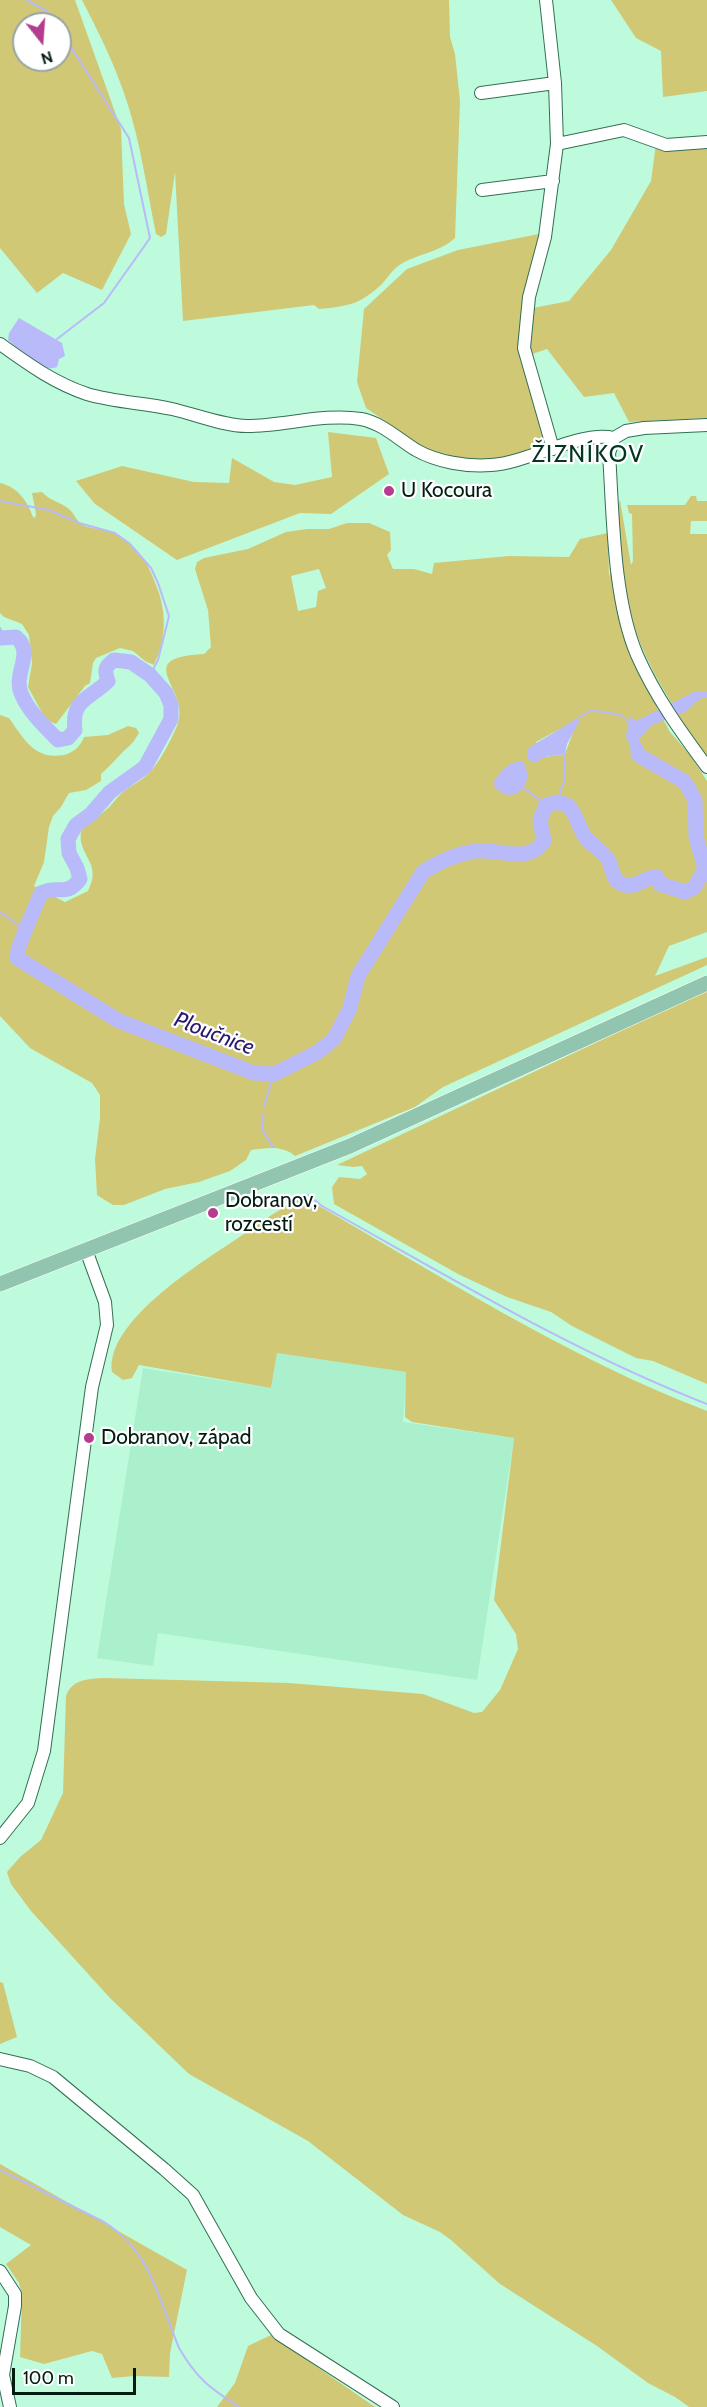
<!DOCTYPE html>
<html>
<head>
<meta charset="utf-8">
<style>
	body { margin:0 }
	#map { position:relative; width:707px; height:2407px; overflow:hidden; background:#bdfbdc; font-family:Cabin,sans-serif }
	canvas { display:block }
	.north { position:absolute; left:12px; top:12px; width:60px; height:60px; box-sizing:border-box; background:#fff; border:2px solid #9aa4a0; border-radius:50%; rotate:163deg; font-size:16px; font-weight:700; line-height:24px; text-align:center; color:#031c11 }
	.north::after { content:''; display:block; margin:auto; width:21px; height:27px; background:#b53c8f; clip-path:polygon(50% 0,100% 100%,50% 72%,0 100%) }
	.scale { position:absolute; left:12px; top:2368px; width:124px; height:27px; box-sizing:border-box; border:3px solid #031c11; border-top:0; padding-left:8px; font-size:18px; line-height:21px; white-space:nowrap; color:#031c11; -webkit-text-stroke:4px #fff; paint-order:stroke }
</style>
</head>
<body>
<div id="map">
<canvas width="707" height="2407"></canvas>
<div class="north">N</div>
<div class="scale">100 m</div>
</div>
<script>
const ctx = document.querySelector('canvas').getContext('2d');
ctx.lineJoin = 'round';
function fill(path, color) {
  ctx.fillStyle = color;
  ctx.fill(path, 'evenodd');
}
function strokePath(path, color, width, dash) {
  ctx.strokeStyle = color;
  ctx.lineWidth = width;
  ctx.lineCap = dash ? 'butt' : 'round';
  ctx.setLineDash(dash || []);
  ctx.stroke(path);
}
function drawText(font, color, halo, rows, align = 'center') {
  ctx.font = font + ' Cabin,sans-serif';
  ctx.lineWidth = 4.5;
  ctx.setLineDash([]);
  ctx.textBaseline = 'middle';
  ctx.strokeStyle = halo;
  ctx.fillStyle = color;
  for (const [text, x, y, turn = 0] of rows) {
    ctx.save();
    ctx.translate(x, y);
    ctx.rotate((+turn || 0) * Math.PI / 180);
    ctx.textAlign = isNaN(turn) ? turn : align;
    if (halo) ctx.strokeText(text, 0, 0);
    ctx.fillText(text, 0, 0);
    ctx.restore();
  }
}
const built = new Path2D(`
	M277,1353l130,19 -4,50 111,16 -37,242 -319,-47 -5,33 -56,-8 46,-290 128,20z`);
const green = new Path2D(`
	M0,0h75l46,129 3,75 7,30 -29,56 -39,-17 -26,20 -37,-45zM24,24h36v36h-36z
	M82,0h367l1,37 5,17 5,47 -5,137c-15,14 -37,16 -54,26 -8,5 -13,13 -19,20 -23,21 -33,22 -63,25l-5,-4 -131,16 -8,-149 -9,62 -5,3 -5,-3c-9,-44 -15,-89 -29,-132 -11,-35 -28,-69 -45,-102z
	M611,0h96v91l-44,6 -2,-46 -25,-13z
	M656,144h51v274l-78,4 -15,-29 -30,4 -37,-48 -24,8 20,83 -27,17 -38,4 -42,-5 -70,-48 -9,-26 7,-73 43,-40 51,-19 91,-18 -16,76 36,-7 42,-51 40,-69z
	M328,432l48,6 13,36 -58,40 -31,-1 -123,47 -82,-56 -19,-23 46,-15 72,16 35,1 3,-25 42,24 21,3 37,-8z
	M0,483c18,4 27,18 33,34l2,1 1,-4 -4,-21 10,-1c8,9 19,10 27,17 5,4 7,11 12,15 7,5 18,4 27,7 30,11 41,33 51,62 8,26 6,48 -5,72l-9,-4 -12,-10 -13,-3 -24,10 -3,5 -3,20 -5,3 -29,38 -10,-4 -18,-33 4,-24 -3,-28 -7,-11 -18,-7 -4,-4z
	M691,496h5l1,5h10v20h-16l-1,13h17v225l-27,-41 -25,-43 -12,-25 -18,-44 -7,-101 2,-5 11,65 2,-4 -1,-47 -3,-1 -2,-8h58z
	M347,523h22l21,9 1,18 -4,5 6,14h21l18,5 2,-11 75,-7 60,1 11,-18 28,-6 1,44 3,-10 4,40 13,47 41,78 20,23 17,26v151l-38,14 -14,30 52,-19v8l-264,122 -28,20 -120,49c-13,-11 -28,-8 -44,-6l-5,10 -16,11 -31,11 -34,7 -41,16h-11l-16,-10 -2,-36 5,-41v-23l-8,-12 -62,-35 -30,-32v-301l9,3c15,21 25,42 55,37 9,-2 17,-9 20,-18l24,-2 20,-9 8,2 3,5c-9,15 -10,12 -20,23 -6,6 -11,12 -18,18v7l-15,9 -17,3 -8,14 -8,9 -4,11 -5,35 -10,24 31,16 23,-11c15,-29 -11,-35 -7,-60 8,-8 17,-14 25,-21 6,-5 10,-12 16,-17 8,-7 18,-11 26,-19 12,-12 22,-32 29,-48 16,-37 -49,-68 27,-72l7,-7 -3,-37 -13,-41 2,-7 7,-4 44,-9 38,-17 21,-3h22zM319,569l7,19 -8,3 -2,16 -18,4 -7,-35zM578,719l-13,35 -20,3 -9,-15z
	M707,990v394l-54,-23 -17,-3 -64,-32 -21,-14 -44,-15 -49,-23 -124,-70 -2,-17 7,-10 21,2 7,-5 -5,-8 -9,1 -16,-2z
	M297,1200h12c130,75 257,157 398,211v996h-18l-14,-10 -27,-14 -51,-37 -97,-62 -49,-44 -11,-8 -37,-17 -95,-74 -119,-67 -79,-76 -79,-87 -20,-27 -4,-12 13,-15 21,-17 22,-47 3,-97c6,-17 22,-17 38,-18l185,5 134,11 51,19 8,-1 18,-22 18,-41 -2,-15 -22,-34 20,-162 -102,-16 -7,-5 1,-45 -129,-19 -6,35 -132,-23 -7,13 -9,2 -11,-8c-7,-49 84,-106 120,-130 21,-14 42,-30 65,-42z
	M0,1982l3,1 14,54 -17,7z
	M0,2164l187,106 -17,83 -1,24 -35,-1 -22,2 -10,-24 -10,-3 -48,13 -24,-7 2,-62 -3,-12 -13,-19 25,-19 -31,-18z
	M271,2335l101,70 4,2h-159l18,-24 13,-37z`);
const water = new Path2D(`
	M19,318l43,25 3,13 -6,3 -2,8c-17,7 -37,-17 -49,-27l1,-7z
	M696,691h11v6l-7,2 -15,13 -33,13 -13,14 11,22 4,3 5,8 -28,-14 -1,-13 -5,-10 3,-4 1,-15 7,5z
	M578,718l2,2 -13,24 -2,10 -20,3 -11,6 -7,-4v-9l3,-3z
	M523,761c16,29 -18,47 -30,22 9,-13 14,-21 30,-22z`);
const stream = new Path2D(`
	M27,0l20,11 9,13
	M57,339l47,-36 46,-65 -21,-100 -69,-108
	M0,501l49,9 30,13 36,10 14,10 22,25 7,15 11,33 -11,44 -8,15
	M0,628l4,9
	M578,718l14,-8 29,5 8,8
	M524,788l22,17
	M557,801l8,-23v-24
	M0,912l27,19
	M264,1106l10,-32
	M263,1114l-1,15 11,18
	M308,1195l14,11c126,70 251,146 385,198
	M0,2170l104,52c47,29 55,78 75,126 18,31 31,40 60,59`);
const river = new Path2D(`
	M0,638l16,-1c19,16 -3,36 5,56 7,18 24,34 37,47l10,-2 7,-8c-4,-31 15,-31 33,-49 -4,-11 -3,-14 6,-21l17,2 19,13 16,18 5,12v14l-26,48 -35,25 -19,22 -15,11 -8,14 1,14 8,15 3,11c-14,19 -22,5 -39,14 -5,13 -25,55 -24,65l102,63 135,52 20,1 44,-22 16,-13 16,-31 8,-32 65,-104c15,-10 34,-18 52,-21 24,-3 54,14 69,-10l-4,-21 6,-15c31,-10 27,16 40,33 7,8 18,14 23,23 4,9 3,19 13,23 14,6 23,-8 35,-7l3,7 25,8 9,-4 11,-19 -9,-32 -1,-37 -10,-18 -45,-26`);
const minor = new Path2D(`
	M546,0l9,83 2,61 -12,93 -16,60 -5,51 29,101
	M481,93l74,-10
	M557,144l67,-14 42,15 41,-3
	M482,190l71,-9
	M0,344c28,20 54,39 87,50 27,8 57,9 85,15 22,5 52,17 75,17 38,0 76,-13 114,-7 21,4 37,20 55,31 21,12 51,17 75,15 37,-2 89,-35 123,-27
	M707,425l-63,3 -18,3 -12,7 -5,15c4,61 4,146 28,202 18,41 44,77 70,112
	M0,1838l28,-35 16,-52 48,-364 15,-62 -2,-23 -19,-52
	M0,2059l30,7 23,11 111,92 29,26 58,103 28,36 114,73
	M0,2271l15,23v12l-12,69 7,32`);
const major = new Path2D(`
	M0,1284l350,-138 357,-163`);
const markers = [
	[389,491,6,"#b53c8f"],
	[213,1213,6,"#b53c8f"],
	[89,1438,6,"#b53c8f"]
];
const poiNames = [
	["U Kocoura",401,491],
	["Dobranov,",225,1201],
	["rozcestí",225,1225],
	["Dobranov, západ",101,1438]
];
const waterNames = [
	["Ploučnice",214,1034,21]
];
const quarterNames = [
	["ŽIZNÍKOV",588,455]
];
fill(built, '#aaf0cd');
fill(green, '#d1c876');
fill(water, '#b8baf9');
strokePath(stream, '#b8baf9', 2);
strokePath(river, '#b8baf9', 15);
strokePath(minor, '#336f54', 14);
strokePath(major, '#fff', 16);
strokePath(minor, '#fff', 12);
strokePath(major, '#92c5af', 15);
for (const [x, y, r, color] of markers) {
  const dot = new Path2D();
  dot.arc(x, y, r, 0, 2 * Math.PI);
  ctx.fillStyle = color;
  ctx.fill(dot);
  strokePath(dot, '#fff', 2);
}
drawText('21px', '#031c11', '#fff', poiNames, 'left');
drawText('italic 22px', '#291970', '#fff', waterNames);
ctx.letterSpacing = '1.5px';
drawText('24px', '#033522', '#fff', quarterNames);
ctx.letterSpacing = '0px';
</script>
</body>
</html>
